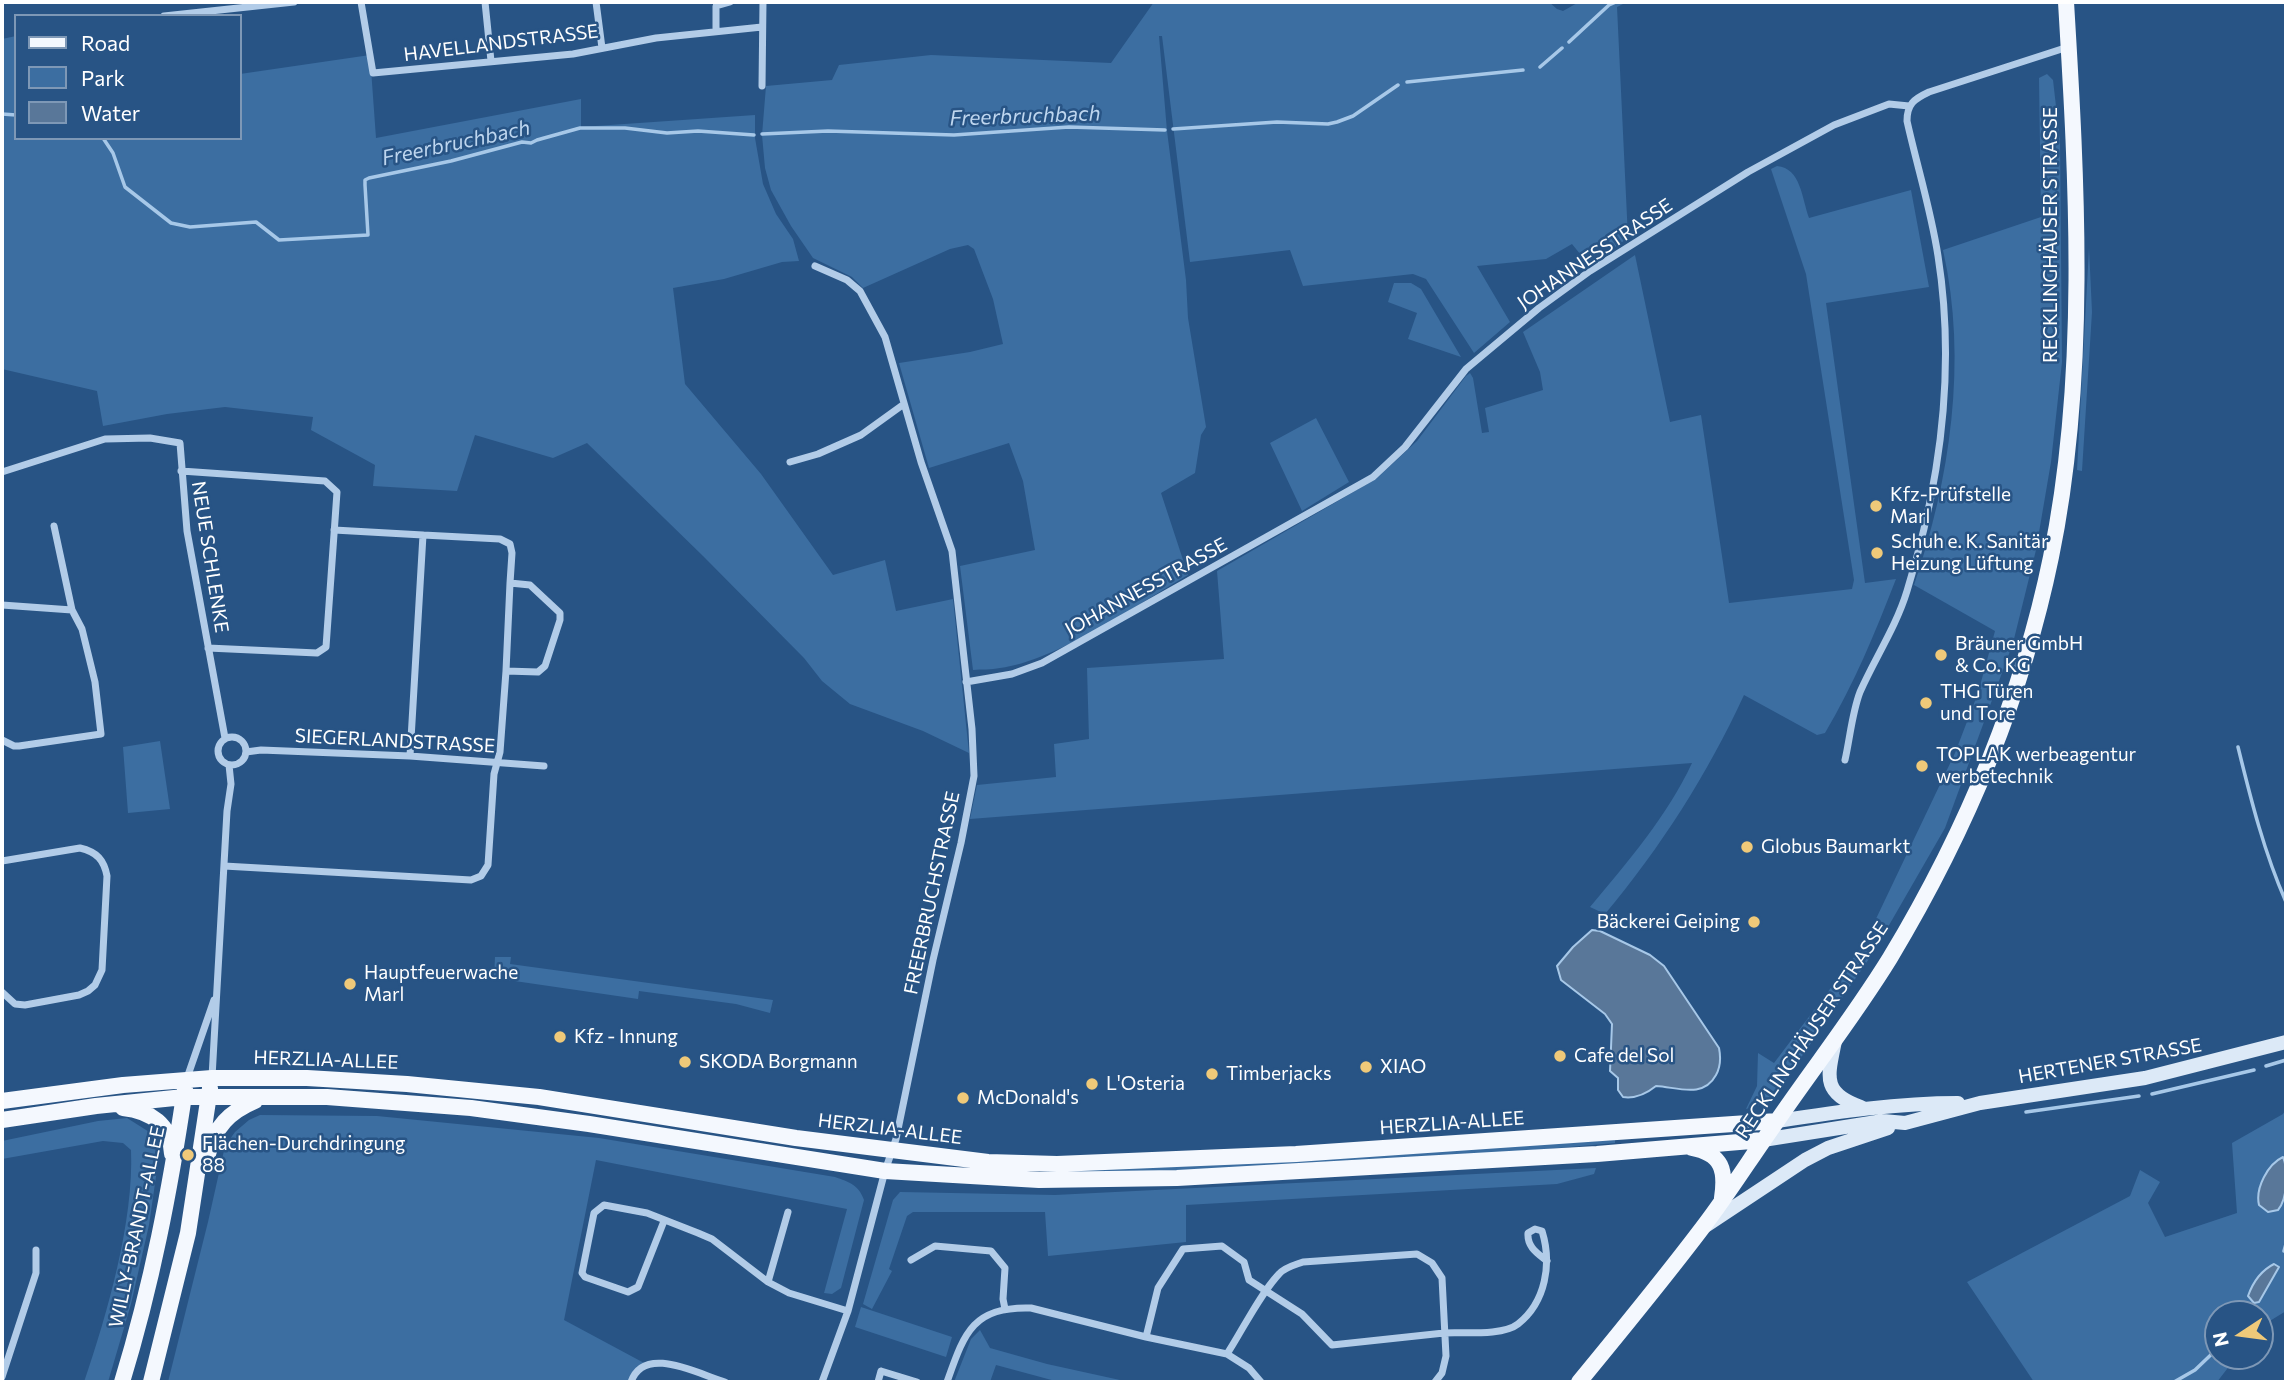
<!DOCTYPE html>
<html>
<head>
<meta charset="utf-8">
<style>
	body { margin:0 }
	#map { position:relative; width:2288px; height:1384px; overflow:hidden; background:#285485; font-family:Commissioner,sans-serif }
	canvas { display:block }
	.frame { position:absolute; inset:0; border:4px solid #fff; pointer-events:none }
	.legend { position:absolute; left:14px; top:14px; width:228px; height:126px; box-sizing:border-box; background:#285485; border:2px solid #7e98b6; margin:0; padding:9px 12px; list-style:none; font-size:21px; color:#fff }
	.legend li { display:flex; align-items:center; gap:14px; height:35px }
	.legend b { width:35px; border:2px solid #7e98b6 }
	.north { position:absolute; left:2204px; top:1300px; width:70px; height:70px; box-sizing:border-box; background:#285485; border:2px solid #7e98b6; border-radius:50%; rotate:257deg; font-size:19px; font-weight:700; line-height:28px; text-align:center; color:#fff }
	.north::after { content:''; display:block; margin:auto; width:24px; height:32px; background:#efc979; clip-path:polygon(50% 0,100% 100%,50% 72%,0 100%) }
</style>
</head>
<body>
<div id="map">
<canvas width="2288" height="1384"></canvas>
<div class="frame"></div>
<ul class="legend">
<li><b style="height:9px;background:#f4f8fe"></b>Road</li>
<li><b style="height:19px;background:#3c6ea1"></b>Park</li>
<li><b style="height:19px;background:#597799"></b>Water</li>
</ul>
<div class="north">N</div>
</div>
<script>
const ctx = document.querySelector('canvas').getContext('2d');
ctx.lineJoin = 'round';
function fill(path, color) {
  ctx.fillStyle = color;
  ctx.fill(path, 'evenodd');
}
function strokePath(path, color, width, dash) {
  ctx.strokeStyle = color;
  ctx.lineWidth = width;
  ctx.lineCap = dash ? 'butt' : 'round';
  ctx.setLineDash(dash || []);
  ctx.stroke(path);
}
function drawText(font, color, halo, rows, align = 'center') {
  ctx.font = font + ' Commissioner,sans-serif';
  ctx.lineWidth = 5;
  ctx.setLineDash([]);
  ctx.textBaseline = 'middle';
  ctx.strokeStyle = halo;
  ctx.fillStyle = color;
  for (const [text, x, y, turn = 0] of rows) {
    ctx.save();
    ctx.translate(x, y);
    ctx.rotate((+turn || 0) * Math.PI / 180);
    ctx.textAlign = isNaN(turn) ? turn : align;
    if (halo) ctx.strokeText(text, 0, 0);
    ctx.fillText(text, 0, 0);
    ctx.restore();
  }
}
const green = new Path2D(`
	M1154,2h324l25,2 46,-2 8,7 6,2 16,-9h48l-10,5 11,231 -39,27 -17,-21 -26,15 -69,7 33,56 -36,31 -48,-74 -13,-5 -110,12 -13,-36 -100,12 -28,-226h-3l8,95 19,149 2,38 18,109 -5,8 -6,38 -34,20 27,82c-50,29 -132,86 -188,93 -9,2 -18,1 -27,2l-13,-104 75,-16 -12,-69 -14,-38 -80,25 -30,-105 71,-11 33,-8 -10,-45 -19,-50 -6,-4 -18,4 -87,39 -11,-11 -39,-19 -22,-32 -20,-36 -6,-22 -3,-33 4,-49 66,-6 7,-15 92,-10 180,8z
	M16,36v102h224v-64l130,-19 6,83 205,-39v28l174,-12v23l8,46 13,30 17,25 6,22 -17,1 -58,17 -51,9 12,96 76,90 72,101 52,-15 11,51 57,-12 16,154 -46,-22 -73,-27 -28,-23 -18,-23 -101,-102 -116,-113 -34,15 -78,-23 -18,56 -84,-5 2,-21 -64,-35 2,-13 -88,-10 -58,7 -64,12 -6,-35 -95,-22v-330z
	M2047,74l6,6 7,61 2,221 -11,100 -15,88 -23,93 -68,185 -72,125 -93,135 -17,16 -17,5 11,-23 1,-33 16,10 90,-119 91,-191 23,-60 17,-62 -81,-46c36,-105 54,-224 29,-335l98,-33 -2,-139z
	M1777,166c24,2 25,33 32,52l102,-28 18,97 -103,16 39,280 31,-4c-21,54 -42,105 -71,154l-8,2 -73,-40c-37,80 -83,152 -139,219l-15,-7c37,-44 78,-92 102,-144l-722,56 7,-34 79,-8 -2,-33 35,-5 -2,-71 137,-9 -7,-88 159,-92 41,-38 49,-65 4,-3 3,5 9,55 7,-1 -4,-24 58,-18 -3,-18 -17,-40 112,-77 35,167 31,-7 28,188 123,-14 2,-9 -48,-306 -35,-105z
	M2089,248l3,64 -10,159 -5,-1z
	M1394,283h17l10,6 40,68 -53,-18 9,-26 -29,-11z
	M1316,418l33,64 -47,29 -32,-68z
	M160,741l10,68 -42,4 -5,-66z
	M495,957h16l-1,7 263,36 -3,13 -34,-9 -97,-13 -1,8 -144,-21z
	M2286,1109v202l-26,16v-13h-42v42h19l-20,26h-183l-67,-100 163,-86 10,-26 20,12 -12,21 17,34 72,-24 -5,-70 51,-29z
	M260,1115l117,1 222,22 236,39c14,5 24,8 29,23l-23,88 -9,6 -8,-1 23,-84 -251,-49 -32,160 82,44 -15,18h-463l40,-160 17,-76 10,-14 14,-12z
	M127,1118l27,17 6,14 -11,76 -18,79 -23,78h-24c23,-67 50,-161 47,-232l-8,-7 -20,-2 -101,18v-18l96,-20z
	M1615,1140v3c-191,18 -383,27 -575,31l-1,-2z
	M1596,1168l-2,6 -37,10 -371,21v37l-138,14 -3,-44h-132l-6,4 -18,53 3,2 -20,38 -9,-5 30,-104 7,-8 155,3z
	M861,1307l91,30 -6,20 -91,-30z
	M980,1330l10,18 57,16 82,18h-70l-63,-17 -6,17h-36l17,-43z`);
const water = new Path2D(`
	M1592,930l8,1 50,24 14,11 55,82c2,10 2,18 -3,27 -13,24 -39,12 -60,11 -10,8 -20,13 -33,11l-5,-7v-12l-8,-7 2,-47 -7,-10 -44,-34 -4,-14 16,-19z
	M2283,1157c5,13 5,41 -5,53l-10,2 -9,-7c-4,-17 9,-41 24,-48z
	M2274,1264l5,3 -20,35 -5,1 -6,-7c5,-14 12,-25 26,-32z`);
const stream = new Path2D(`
	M1569,42l40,-37 7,-3
	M1540,67l22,-19
	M1407,82l116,-12
	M2,114l14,1
	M1173,129l104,-7 51,2 9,-2 16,-6 45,-31
	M762,134l66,-3 126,4 115,-8 96,3
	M103,138l10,15 12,34 46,36 19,4 66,-5 23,18 89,-5 -3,-50v-5l4,-2 82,-17 71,-19 9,1 6,-3 43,-12h45l42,5 31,-2 56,4
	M2238,747c13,53 26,105 48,155
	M2266,1066l20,-6
	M2152,1094l102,-24
	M2026,1112l113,-16
	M2284,1251l2,-7
	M2248,1314l2,-2
	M2174,1382l21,-12 23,-22`);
const street = new Path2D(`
	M361,2l12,71 200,-19 83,-16 106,-11
	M485,2l6,59
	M596,2l6,46
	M164,16l130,-14
	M716,31v-25l14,-4
	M762,86l1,-84
	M815,266l32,14 13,11 25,46 36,125 31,89 20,178 2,47 -13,67 -28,117 -37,179 -11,32 -37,140 -26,71
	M790,462l28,-8 43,-19 43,-31
	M181,471l144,10 12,11 -11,155 -9,6 -109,-5
	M2,472l103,-33 45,-1 30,5 7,88 38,207
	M334,530l89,5
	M2,605l70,5
	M966,682l46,-8 30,-11 331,-186 32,-30 61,-78 73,-61 51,-37 158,-99 86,-47 55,-21 20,2
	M218 751a14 14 0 1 1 28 0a14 14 0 1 1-28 0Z
	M2,740l12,6h5l82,-12 -6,-52 -13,-53 -10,-19 -18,-84
	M246,752l15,-2 149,6 134,10
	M410,756l13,-221 77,4 10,5 2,9 -2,30
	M1845,760c5,-22 7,-47 15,-68 15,-34 36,-65 47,-101 34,-110 49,-221 31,-335 -7,-46 -21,-90 -31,-135 0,-17 7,-22 22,-29l139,-45
	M2,861l78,-13c17,4 24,12 27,28l-5,94 -7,15 -7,6 -9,4 -54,10 -10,-1 -13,-12
	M224,866l247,14 10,-4 7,-11 6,-91 6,-22 6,-81 32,1 7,-6 15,-46v-7l-30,-28 -20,-2 -4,88
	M212,1077l15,-266 4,-27 -2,-19
	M187,1078l27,-78
	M664,1221l-26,66 -10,5 -43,-15 -3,-4 12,-60 10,-8 43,8 51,20 14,6 56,43 21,11 59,18
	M911,1260l24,-14 56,5 14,17 -2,31 2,10
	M768,1282l20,-70
	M1146,1337l12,-49 25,-39 39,-3 22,16 5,18 53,34 30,31c37,-4 75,-8 112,-12 19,-1 59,3 74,-9 28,-22 34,-61 24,-93l-7,-2 -7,4c-1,14 9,20 19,28
	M1227,1354c15,-23 33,-60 52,-80 6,-7 16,-9 24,-12l114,-8 15,9 10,15 4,78 -4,17 -7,9
	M2,1377l34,-104v-23
	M631,1382c13,-38 67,-8 94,0
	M878,1382l3,-11 36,11
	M947,1382c17,-48 25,-76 84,-74l115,29 81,17 22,14 12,14`);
const secondary = new Path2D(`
	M1835,1041c-7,35 -14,52 26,66
	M1777,1121c60,-9 120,-18 181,-18
	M1763,1140l120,-19 22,2 75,-20 165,-25 141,-36
	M1707,1225l98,-65 23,-12 60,-20`);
const primary = new Path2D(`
	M2,1101l121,-16 89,-7h95l100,6 132,13 257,41 192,24 69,2 239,-10 481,-33
	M123,1108c27,3 48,16 49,46
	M2,1120l94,-14 88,-9h143l144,11 118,16 296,47 154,9 138,-2 420,-24 166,-14
	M1692,1148c31,6 34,23 30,50
	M208,1154c7,-27 21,-42 47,-53
	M122,1382c30,-98 48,-192 63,-293
	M151,1382l37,-149 22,-145
	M1579,1382c42,-51 84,-102 124,-155 26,-34 49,-71 74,-106 37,-54 78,-106 113,-163 74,-123 132,-260 161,-401 37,-180 26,-374 15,-555`);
const markers = [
	[1876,506,7,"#efc979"],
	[1877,553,7,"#efc979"],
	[1941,655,7,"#efc979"],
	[1926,703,7,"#efc979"],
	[1922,766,7,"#efc979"],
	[1747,847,7,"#efc979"],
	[1754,922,7,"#efc979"],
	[350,984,7,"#efc979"],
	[560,1037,7,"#efc979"],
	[1560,1056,7,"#efc979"],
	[685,1062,7,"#efc979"],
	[1366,1067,7,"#efc979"],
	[1212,1074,7,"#efc979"],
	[1092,1084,7,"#efc979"],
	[963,1098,7,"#efc979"],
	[188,1155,7,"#efc979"]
];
const streetNames = [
	["HAVELLANDSTRASSE",501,43,-7],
	["RECKLINGHÄUSER STRASSE",2051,235,-90],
	["JOHANNESSTRASSE",1595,254,-34],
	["NEUE SCHLENKE",210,557,81],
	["JOHANNESSTRASSE",1146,587,-29],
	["SIEGERLANDSTRASSE",395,741,3],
	["FREERBRUCHSTRASSE",932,893,-78],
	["RECKLINGHÄUSER STRASSE",1812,1030,-56],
	["HERZLIA-ALLEE",326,1060,2],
	["HERTENER STRASSE",2110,1061,-10],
	["HERZLIA-ALLEE",1452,1123,-4],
	["HERZLIA-ALLEE",890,1129,7],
	["WILLY-BRANDT-ALLEE",137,1227,-78]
];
const poiNames = [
	["Kfz-Prüfstelle",1890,495],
	["Marl",1890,517],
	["Schuh e. K. Sanitär",1891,542],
	["Heizung Lüftung",1891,564],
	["Bräuner GmbH",1955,644],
	["& Co. KG",1955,666],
	["THG Türen",1940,692],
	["und Tore",1940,714],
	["TOPLAK werbeagentur",1936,755],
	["werbetechnik",1936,777],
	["Globus Baumarkt",1761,847],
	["Bäckerei Geiping",1740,922,"right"],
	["Hauptfeuerwache",364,973],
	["Marl",364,995],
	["Kfz - Innung",574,1037],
	["Cafe del Sol",1574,1056],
	["SKODA Borgmann",699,1062],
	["XIAO",1380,1067],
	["Timberjacks",1226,1074],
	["L'Osteria",1106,1084],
	["McDonald's",977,1098],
	["Flächen-Durchdringung",202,1144],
	["88",202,1166]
];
const waterNames = [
	["Freerbruchbach",1025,116,-2],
	["Freerbruchbach",456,143,-12]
];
fill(green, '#3c6ea1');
fill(water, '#597799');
strokePath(water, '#a7c8e8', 2);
strokePath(stream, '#a7c8e8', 3.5);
strokePath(street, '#b2cce8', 7);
strokePath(secondary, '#dce9f7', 14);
strokePath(primary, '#f4f8fe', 16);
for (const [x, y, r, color] of markers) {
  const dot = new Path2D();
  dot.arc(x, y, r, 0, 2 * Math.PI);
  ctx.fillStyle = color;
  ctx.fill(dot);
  strokePath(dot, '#285485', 2.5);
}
drawText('19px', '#fff', '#285485', streetNames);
drawText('19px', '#fff', '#285485', poiNames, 'left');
drawText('italic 21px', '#bed6ef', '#285485', waterNames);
</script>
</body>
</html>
